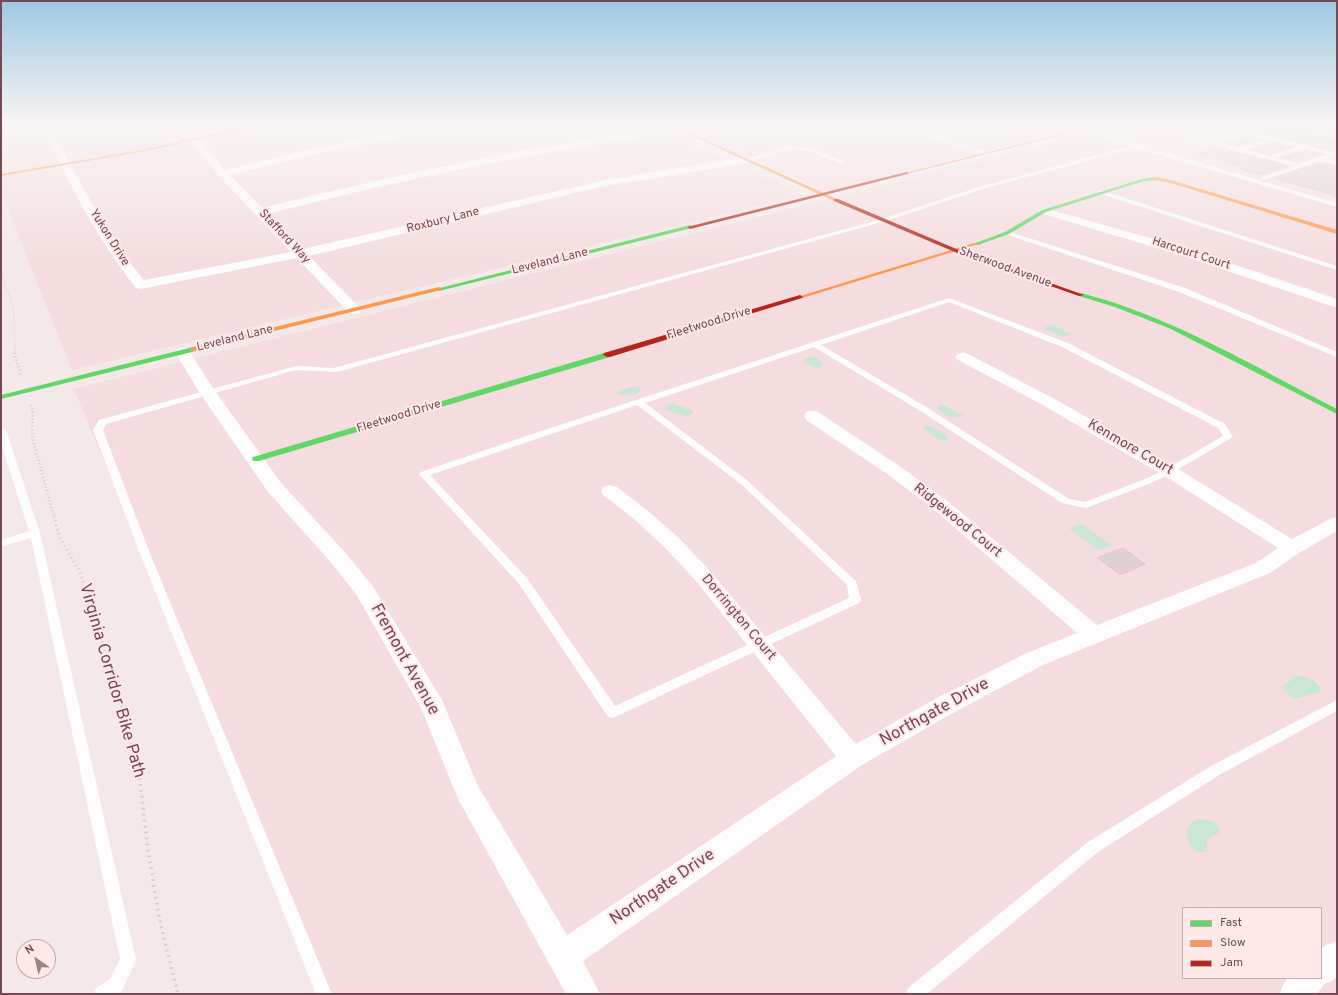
<!DOCTYPE html>
<html>
<head>
<meta charset="utf-8">
<style>
	body { margin:0 }
	#map { position:relative; width:1338px; height:995px; overflow:hidden; background:#f5e8e8; font-family:Overpass,sans-serif }
	canvas { display:block }
	.frame { position:absolute; inset:0; border:2px solid #724955; pointer-events:none }
	.legend { position:absolute; left:1182px; top:907px; width:140px; height:72px; box-sizing:border-box; background:#ffe8e8; border:1px solid #c7a8ad; margin:0; padding:5px 7px; list-style:none; font-size:12px; color:#724955 }
	.legend li { display:flex; align-items:center; gap:8px; height:20px }
	.legend b { width:20px; border:1px solid #c7a8ad }
	.north { position:absolute; left:16px; top:939px; width:40px; height:40px; box-sizing:border-box; background:#ffe8e8; border:1px solid #c7a8ad; border-radius:50%; rotate:326deg; font-size:11px; font-weight:700; line-height:16px; text-align:center; color:#724955 }
	.north::after { content:''; display:block; margin:auto; width:14px; height:18px; background:#a08188; clip-path:polygon(50% 0,100% 100%,50% 72%,0 100%) }
</style>
</head>
<body>
<div id="map">
<canvas width="1338" height="995"></canvas>
<div class="frame"></div>
<ul class="legend">
<li><b style="height:5px;background:#63d668"></b>Fast</li>
<li><b style="height:5px;background:#ff974d"></b>Slow</li>
<li><b style="height:5px;background:#b3261e"></b>Jam</li>
</ul>
<div class="north">N</div>
</div>
<script>
const ctx = document.querySelector('canvas').getContext('2d');
ctx.lineJoin = 'round';
function fill(path, color) {
  ctx.fillStyle = color;
  ctx.fill(path, 'evenodd');
}
function strokePath(path, color, width, dash) {
  ctx.strokeStyle = color;
  ctx.lineWidth = width;
  ctx.lineCap = dash ? 'butt' : 'round';
  ctx.setLineDash(dash || []);
  ctx.stroke(path);
}
function drawText(font, color, halo, rows, align = 'center') {
  ctx.font = font + ' Overpass,sans-serif';
  ctx.lineWidth = 4;
  ctx.setLineDash([]);
  ctx.textBaseline = 'middle';
  ctx.strokeStyle = halo;
  ctx.fillStyle = color;
  for (const [text, x, y, turn = 0] of rows) {
    ctx.save();
    ctx.translate(x, y);
    ctx.rotate((+turn || 0) * Math.PI / 180);
    ctx.textAlign = isNaN(turn) ? turn : align;
    if (halo) ctx.strokeText(text, 0, 0);
    ctx.fillText(text, 0, 0);
    ctx.restore();
  }
}
const residential = new Path2D(`
	M1,126h653l150,69 -732,175 -71,-178z
	M679,126h379l11,4 -243,62z
	M1091,133l246,71v790h-1012l-251,-605zM1183,908h138v70h-138z`);
const commercial = new Path2D(`
	M1119,126h203l15,4v74l-246,-71z`);
const water = new Path2D(`
	M1050,325l15,5 -1,1 7,3 -6,3 -20,-7 -1,-2z
	M812,356l11,7 -2,5h-5l-12,-6 -1,-3z
	M635,386l6,2 -2,5 -9,2 -12,-1 -1,-2 2,-1z
	M671,403l23,8 -6,6 -24,-8z
	M940,405l7,1 9,6 7,3 -2,2c-9,2 -18,-2 -24,-9z
	M926,426c7,0 20,7 22,13l-4,2 -6,-2 -14,-10 -1,-2z
	M1082,524l29,21 -13,5 -29,-22z
	M1295,675c12,2 20,3 26,14l-1,3 -26,7 -13,-12 9,-6z
	M1197,819c11,0 20,1 23,12 -8,9 -15,4 -13,20l-8,2 -10,-9 -3,-12 6,-10z`);
const building = new Path2D(`
	M1283,127l54,12v13l-75,-19z
	M1252,136l10,3 -22,7 -12,-2z
	M1273,142l20,5 -23,7 -20,-4z
	M1217,147l72,19 -27,9 -22,-6 5,-2 -50,-13z
	M1304,150l19,4 -24,8 -18,-4z
	M1320,163l17,3v30l-64,-18z
	M1123,548l22,16 -25,11 -22,-17z`);
const pathFar3 = new Path2D(`
	M1,274l11,29 2,12 1,39`);
const pathFar2 = new Path2D(`
	M14,353l7,23
	M31,405l2,8 -1,23 22,81`);
const pathFar1 = new Path2D(`
	M54,516l6,22 20,34 30,94 17,61`);
const path = new Path2D(`
	M126,726l13,46 9,78 12,72 18,72`);
const lane = new Path2D(`
	M879,126l18,1 41,10 1,-3 31,-8h10l-36,10v2l47,16 -3,2 -48,-16z
	M1049,126h7l16,8 -4,1z
	M1065,126h9l263,77v4l-201,-59 -150,40 -100,33 -549,151 -41,-2 -190,54 -3,6 46,121 183,443h-16l-177,-443 -46,-121 6,-10 197,-54 38,2 548,-149 100,-33 149,-40z
	M1148,126c12,0 22,7 34,7 9,1 20,-7 31,-7l-25,9 22,6 29,-9 -20,-6c10,0 23,6 31,5 9,-1 16,-5 25,-5l-20,7 81,20v2l-11,4 12,2v4l-17,-4 -56,19 -3,-2 1,-1 32,-11 -142,-38 -36,10 -3,-2zM1245,133l22,6 -27,9 -24,-6zM1273,140l25,7 -28,9 -25,-6zM1304,148l24,6 -29,10 -23,-6z
	M1304,126h9l24,6v3z
	M791,145l21,4 33,13 -5,1 -31,-12 -18,-2 -44,13 -3,-2z
	M1100,190l237,76v4l-239,-77v-2z
	M1007,231l178,57 152,64v5l-158,-65 -174,-58 -1,-1z
	M949,298l119,45 157,81 8,13 -61,36 -23,11 -63,24 -24,-5 -140,-91 -108,-65 -169,56 103,78 108,100 5,19 -2,3 -246,115 -5,-1 -89,-133 -100,-110 2,-2 120,-41zM949,302l113,45 156,81 5,8 -57,33 -23,11 -58,22 -16,-3 -141,-91 -107,-63zM637,405l105,80 105,100 2,13 -234,108 -88,-128 -97,-103z
	M1,427l5,3 34,103 96,427 -14,31 -5,3h-23l2,-6 14,-9 10,-20 -89,-421 -30,9v-7l28,-9 -28,-87z
	M1337,700v11l-116,63 -123,78 -171,142h-21l2,-6 180,-146 123,-76z`);
const street = new Path2D(`
	M42,126h9c27,54 55,108 93,154l147,-28 -72,-76 -40,-50h9l37,44 94,-23 105,-21h20l-4,3 -121,24 -89,22 32,33c137,-34 274,-63 414,-82l4,1 2,2 -5,3c-138,19 -274,47 -409,82l35,35 302,-69 142,-23 5,3 -5,3 -142,23 -296,70 50,51 2,3 -2,3 -5,1 -5,-1 -52,-55 -156,31 -5,-1c-39,-49 -67,-105 -94,-162z
	M1044,208l141,40 152,51v9l-160,-54 -137,-41 -2,-2 2,-2z
	M183,347l5,2 27,42 67,93 60,65 30,36 70,115 36,86 89,149 269,-179 -140,-175 -31,-33 -32,-30 -30,-23 -2,-4 2,-4 7,-2 7,2 30,23 32,28 31,33 146,173 79,-45 92,-46 50,-20 -145,-125 -46,-35 -80,-53 -2,-4 2,-4 6,-1 6,1 80,53 48,35 151,125 159,-62 22,-15 -115,-73 -122,-71 -83,-44 -3,-3 3,-3 5,-2 5,2 85,44 122,69 117,72 38,-20 7,-2v14l-38,22 -29,20 -227,92 -90,48 -91,52 -279,196 17,33h-34l-108,-195 -37,-91 -65,-114 -28,-35 -60,-67 -69,-100 -24,-40 3,-3z
	M1337,941v36l-5,4 -8,3 -7,10h-38l5,-11 4,-5h33v-29l5,-4z`);
const fast = new Path2D(`
	M1156,177l3,2 -1,1 -14,1 -98,31 -37,22 -31,11 -5,-1 32,-12 37,-22 100,-31z
	M690,225l2,1v2l-253,63 -3,-2z
	M1081,293c90,23 174,74 256,116v5l-166,-85 -56,-22 -36,-11v-2z
	M193,347l4,2 -1,2 -195,48v-4z
	M604,353h3l4,2 -1,2 -351,104h-6l-1,-2 1,-2z`);
const slow = new Path2D(`
	M248,126h10l-117,26 -140,24v-2l140,-24z
	M670,126h6l163,74 -5,1z
	M1091,126h9l-194,48 -2,-1z
	M1156,177l18,4 163,49v4l-166,-51 -17,-3 -1,-1z
	M974,243l5,1 -177,54 -5,-1z
	M439,287l2,1v2l-248,61 -4,-2 4,-2z`);
const jam = new Path2D(`
	M906,172h2v2l-218,55 -3,-2z
	M834,199h4l128,54 118,42 -5,1 -117,-41 -128,-54z
	M800,295l3,2 -1,1 -192,59h-3l-4,-2 1,-2z`);
const farStreetnames = [
	["Roxbury Lane",443,221,-14],
	["Stafford Way",284,237,47],
	["Yukon Drive",109,238,58],
	["Harcourt Court",1191,254,18],
	["Leveland Lane",550,262,-14],
	["Sherwood Avenue",1005,268,20],
	["Fleetwood Drive",709,324,-17],
	["Leveland Lane",235,339,-14],
	["Fleetwood Drive",399,417,-17]
];
const streetNames = [
	["Kenmore Court",1130,448,30],
	["Ridgewood Court",957,521,39],
	["Dorrington Court",738,618,50]
];
const nearStreetnames = [
	["Fremont Avenue",404,660,61],
	["Virginia Corridor Bike Path",111,681,74],
	["Northgate Drive",935,713,-29],
	["Northgate Drive",663,888,-34]
];
fill(residential, '#f5dcde');
fill(commercial, '#f9dee5');
fill(water, '#cae5d6');
fill(building, '#e1d0d3');
strokePath(building, '#decace', 1);
strokePath(pathFar3, '#d6c9cd', 2, [0.5, 2]);
strokePath(pathFar2, '#d6c9cd', 2.5, [1, 2.5]);
strokePath(pathFar1, '#d6c9cd', 3, [1, 3.5]);
strokePath(path, '#d6c9cd', 3.5, [1.5, 4.5]);
fill(lane, '#fefcfc');
fill(street, '#fefcfc');
fill(fast, '#63d668');
fill(slow, '#ff974d');
fill(jam, '#b3261e');
const sky = ctx.createLinearGradient(0, 0, 0, 266);
sky.addColorStop(0, '#9cc8e1');
sky.addColorStop(0.47, '#faf5f5');
sky.addColorStop(1, '#faf5f500');
ctx.fillStyle = sky;
ctx.fillRect(0, 0, 1338, 266);
drawText('12px', '#724955', '#ffe8e8', farStreetnames);
drawText('14px', '#724955', '#ffe8e8', streetNames);
drawText('17px', '#724955', '#ffe8e8', nearStreetnames);
</script>
</body>
</html>
